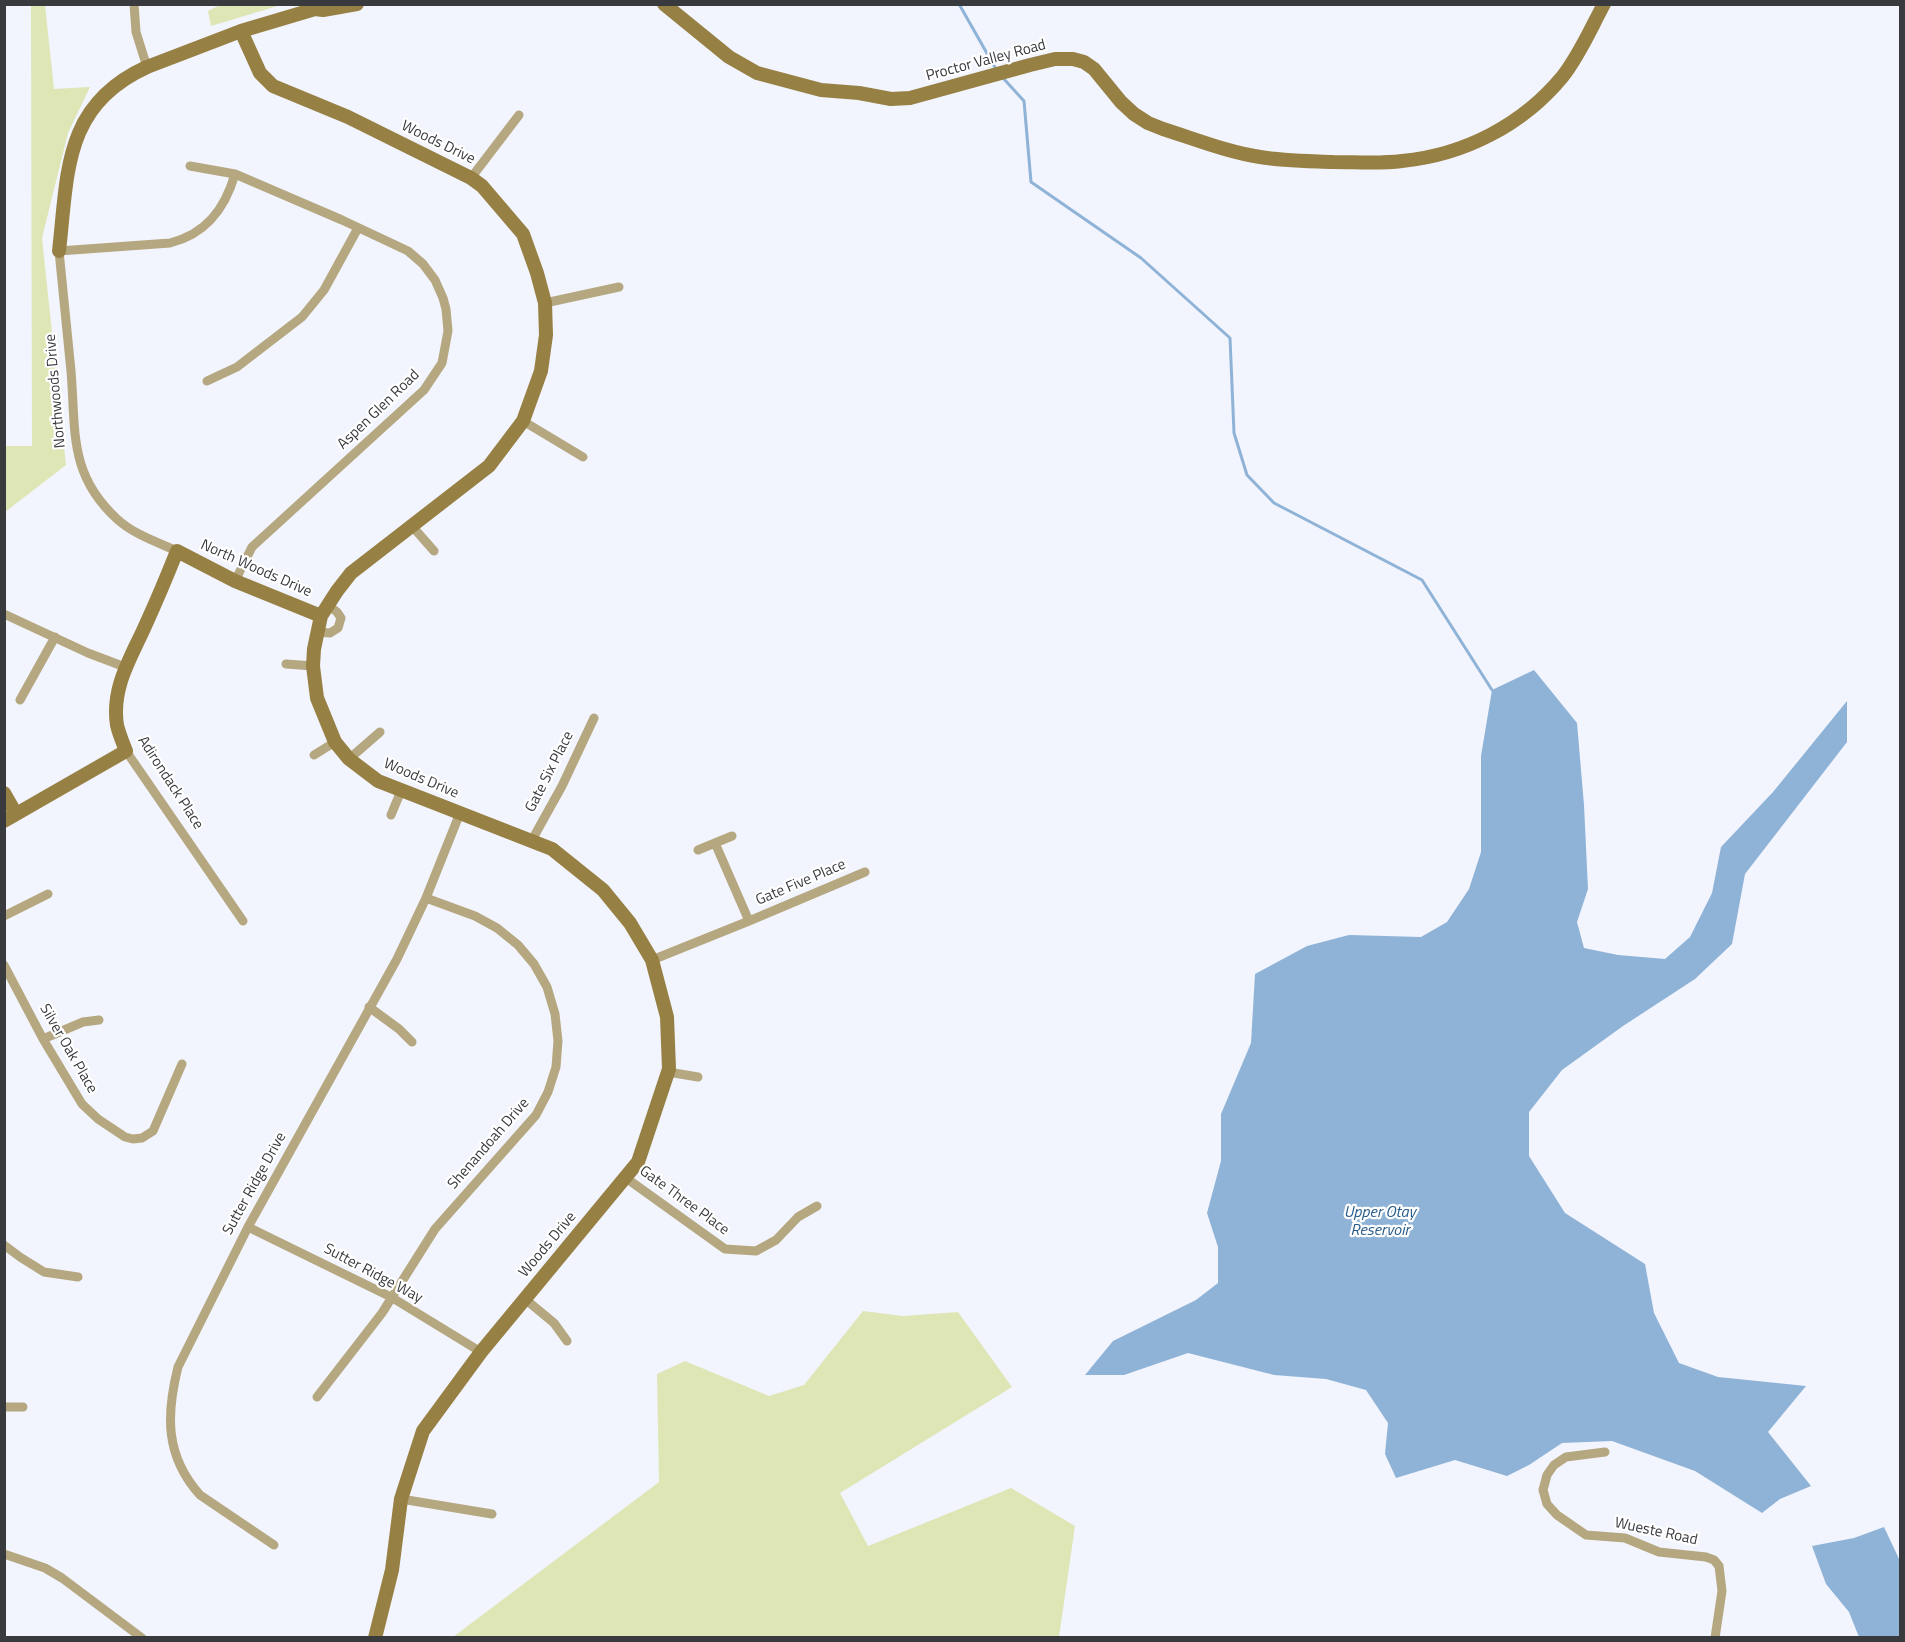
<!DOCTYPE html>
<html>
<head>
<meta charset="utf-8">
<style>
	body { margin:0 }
	#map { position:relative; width:1905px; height:1642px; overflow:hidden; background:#f2f4fe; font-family:"Titillium Web",sans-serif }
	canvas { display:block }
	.frame { position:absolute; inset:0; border:6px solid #393a3e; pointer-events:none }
</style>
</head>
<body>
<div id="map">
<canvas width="1905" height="1642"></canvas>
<div class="frame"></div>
</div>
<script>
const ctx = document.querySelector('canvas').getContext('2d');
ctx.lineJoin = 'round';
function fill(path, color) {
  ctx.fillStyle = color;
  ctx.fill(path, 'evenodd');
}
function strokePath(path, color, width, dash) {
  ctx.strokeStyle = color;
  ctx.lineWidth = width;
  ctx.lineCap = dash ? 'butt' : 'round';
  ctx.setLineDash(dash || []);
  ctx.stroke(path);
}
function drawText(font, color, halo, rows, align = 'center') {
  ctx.font = font + ' "Titillium Web",sans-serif';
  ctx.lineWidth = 4.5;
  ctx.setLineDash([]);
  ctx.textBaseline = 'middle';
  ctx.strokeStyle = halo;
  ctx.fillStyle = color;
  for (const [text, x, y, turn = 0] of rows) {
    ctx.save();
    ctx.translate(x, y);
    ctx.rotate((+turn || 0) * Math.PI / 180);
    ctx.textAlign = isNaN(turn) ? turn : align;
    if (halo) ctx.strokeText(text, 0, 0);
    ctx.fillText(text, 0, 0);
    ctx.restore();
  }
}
const green = new Path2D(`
	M222,4h59v1l-70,21 -3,-15z
	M31,5h14l9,84 36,-2 -22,46 -26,105 24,227 -61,47v-66h27z
	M863,1311l40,5 55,-4 54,75 -172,106 28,53 143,-58 64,38 -16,111h-606l206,-155 -2,-108 28,-13 84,35 35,-11z`);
const water = new Path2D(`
	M1534,670l43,53 7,82 4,84 -11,33 7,26 34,7 47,4 25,-22 22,-44 9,-46 52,-55 74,-91v41l-102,132 -13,70 -37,35 -72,47 -61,44 -33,42v44l36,57 80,51 9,49 25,50 39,14 88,9 -38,46 43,54 -31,13 -18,14 -67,-42 -83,-30 -50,2 -33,22 -22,11 -52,-16 -59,18 -11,-24 3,-31 -22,-33 -40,-11 -52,-4 -86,-22 -64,22h-39l28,-34 83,-41 22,-17v-36l-11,-34 14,-52v-47l30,-71 4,-69 52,-28 42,-11 72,2 26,-15 22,-33 12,-37v-96l11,-66z
	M1884,1527l16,34v76h-41l-10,-25 -23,-28 -14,-38 42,-8z`);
const stream = new Path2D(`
	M959,4l38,67
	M1003,78l21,23 7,81 110,76 89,80 4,95 13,42 27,28 148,77 70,110`);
const street = new Path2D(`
	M134,4l2,28 11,35
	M190,166l45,8 107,46 66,31 15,13 12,16 8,18 3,11 2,22 -6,32 -18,27 -172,157 -17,34
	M471,178l48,-63
	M545,303l74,-16
	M207,381l30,-14 65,-50 22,-27 34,-62
	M523,421l60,36
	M412,526l22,25
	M177,551c-20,-9 -44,-17 -60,-32 -49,-45 -41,-89 -46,-148 -4,-40 -8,-80 -12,-120l111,-8c36,-9 55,-34 65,-69
	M4,614l84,39 37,14
	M317,632l13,1 8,-5 3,-10 -4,-6 -9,-7
	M286,664l27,2
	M20,700l35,-63
	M126,751l117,170
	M314,755l21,-13
	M349,759l31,-27
	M391,815l10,-24
	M532,840l30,-54 32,-68
	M715,843l34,78
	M698,850l34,-14
	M4,916l44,-22
	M652,960l97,-39 116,-49
	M4,965l39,74 39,65 16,15 27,18 8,2 9,-1 11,-7 29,-67
	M369,1007l30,22 13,13
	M43,1039l40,-17 16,-2
	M668,1072l30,5
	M626,1178l99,71 31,2 20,-11 22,-23 19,-11
	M248,1227l143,70 90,55
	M4,1245l16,12 24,15 34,5
	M525,1299l29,24 13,18
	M317,1397l65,-84 53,-84 101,-114 12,-23 8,-25 2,-26 -3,-27 -8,-27 -13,-23 -16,-19 -21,-17 -22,-12 -49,-18
	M4,1407h19
	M1605,1452l-39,5 -12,8 -7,10 -4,15 4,14 10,11 29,20 39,3 34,14 47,5 8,3 5,6 3,25 -7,47
	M401,1499l91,15
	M274,1545l-74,-50c-35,-39 -34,-80 -22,-128l70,-140 149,-268 29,-61 34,-85
	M4,1554l41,14 17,10 80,60`);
const secondary = new Path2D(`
	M664,4l65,53 28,16 64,17 38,3 32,6 19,-1 120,-33 25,-6h18l11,3 10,7 27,33 13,12 14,9 15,6c32,10 64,23 97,28 24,4 49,4 73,5 23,0 46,2 69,-1 62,-6 121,-36 161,-85 17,-22 28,-48 41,-72
	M241,31l19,42 13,13 75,31 123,61 11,8 41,48 14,39 8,30 1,32 -5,36 -18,50 -34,45 -138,107 -14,18 -16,25 -7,33 -1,17 4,32 18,44 14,17 29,22 174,68 51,41 27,33 22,37 15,57 2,52 -31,93 -157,190 -58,79 -22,68 -9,71 -17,68
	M59,251c9,-78 4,-146 88,-184l94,-36 74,-22 8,1 34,-6
	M4,793l12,21
	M4,821l122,-70c-3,-8 -7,-17 -9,-26 -6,-38 15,-69 29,-101 11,-24 21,-48 31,-73l58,30 86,35`);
const streetNames = [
	["Proctor Valley Road",986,61,-15],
	["Woods Drive",438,143,26],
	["Northwoods Drive",56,391,-95],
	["Aspen Glen Road",379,410,-44],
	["North Woods Drive",256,569,24],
	["Gate Six Place",550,772,-63],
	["Woods Drive",421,779,23],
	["Adirondack Place",170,783,57],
	["Gate Five Place",801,883,-23],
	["Silver Oak Place",68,1049,60],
	["Shenandoah Drive",489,1144,-49],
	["Sutter Ridge Drive",255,1184,-61],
	["Gate Three Place",684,1201,36],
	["Woods Drive",548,1245,-50],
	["Sutter Ridge Way",373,1274,28],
	["Wueste Road",1656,1532,12]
];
const waterNames = [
	["Upper Otay",1380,1213],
	["Reservoir",1380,1231]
];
fill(green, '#dee6b6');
fill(water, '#8fb3d7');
strokePath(stream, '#8fb3d7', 3);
strokePath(street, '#b5a77f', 9);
strokePath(secondary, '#978043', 14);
drawText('15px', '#393a3e', '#fff', streetNames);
drawText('italic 16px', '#275b8a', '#fff', waterNames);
</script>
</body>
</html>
